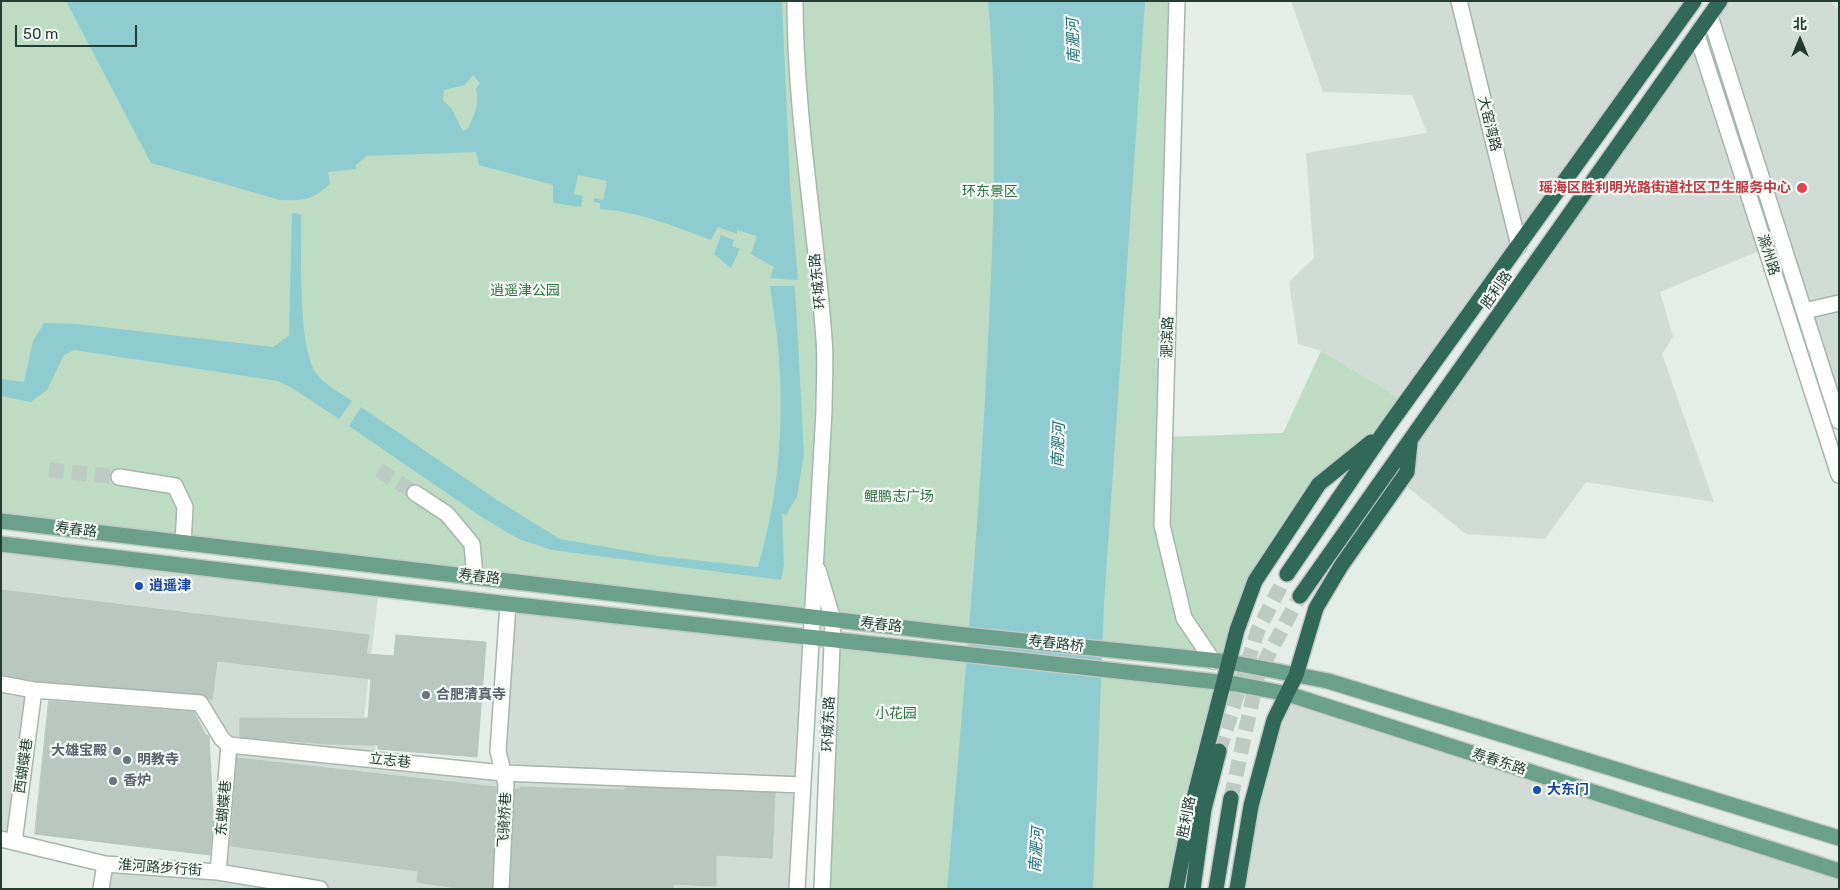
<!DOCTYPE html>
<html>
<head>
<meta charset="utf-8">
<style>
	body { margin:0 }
	#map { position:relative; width:1840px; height:890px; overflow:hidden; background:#e4ede8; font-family:Rubik,"Noto Sans SC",sans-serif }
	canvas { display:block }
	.frame { position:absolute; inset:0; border:2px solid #243d34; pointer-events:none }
	.north { position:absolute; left:1775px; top:15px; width:50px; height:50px; -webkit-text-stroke:4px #f4f9f6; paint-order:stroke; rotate:0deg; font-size:14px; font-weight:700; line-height:20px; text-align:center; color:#243d34 }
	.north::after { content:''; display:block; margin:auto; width:18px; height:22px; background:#243d34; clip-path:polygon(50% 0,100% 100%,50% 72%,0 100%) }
	.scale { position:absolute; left:15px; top:25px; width:122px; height:22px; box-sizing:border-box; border:2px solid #243d34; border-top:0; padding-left:6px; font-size:15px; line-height:18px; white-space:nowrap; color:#243d34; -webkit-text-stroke:4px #f4f9f6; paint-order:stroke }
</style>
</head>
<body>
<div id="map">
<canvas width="1840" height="890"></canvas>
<div class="frame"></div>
<div class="north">北</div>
<div class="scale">50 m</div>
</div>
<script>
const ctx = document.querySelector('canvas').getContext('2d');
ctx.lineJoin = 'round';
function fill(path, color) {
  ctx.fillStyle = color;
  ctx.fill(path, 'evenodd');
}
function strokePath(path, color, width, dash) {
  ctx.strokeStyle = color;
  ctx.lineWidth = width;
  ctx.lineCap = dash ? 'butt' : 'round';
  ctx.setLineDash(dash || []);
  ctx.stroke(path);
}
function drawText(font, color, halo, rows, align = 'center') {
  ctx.font = font + ' Rubik,"Noto Sans SC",sans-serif';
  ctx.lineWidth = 4.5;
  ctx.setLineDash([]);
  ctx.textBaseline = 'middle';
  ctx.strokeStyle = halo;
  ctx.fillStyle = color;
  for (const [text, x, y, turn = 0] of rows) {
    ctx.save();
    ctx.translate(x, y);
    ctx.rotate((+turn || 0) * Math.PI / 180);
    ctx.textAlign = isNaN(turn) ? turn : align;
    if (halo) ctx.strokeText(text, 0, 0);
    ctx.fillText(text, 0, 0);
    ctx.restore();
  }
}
const built = new Path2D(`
	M1291,1h403l-289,400 -84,-50 -23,-7 -9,-62 25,-24 -8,-105 121,-20 -15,-38 -89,-3z
	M1720,1h110l9,9v411l-129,-405z
	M1697,35l69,213 -106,44 13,45 -11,17 52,148 -128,-20 -41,57 -79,-5 -66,-53 10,-40z
	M1,544l378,44 -15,129 12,1 -1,42 128,13 5,-169 302,34 -13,251h-696l4,-25 113,8 11,-127 -30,-42 -164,-13 -21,152 -13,-3z
	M1288,694l551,177v18h-602z`);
const green = new Path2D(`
	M1,1h1176l-12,436 118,-4 38,-82 84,50 -21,31 -65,52 -64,97 -26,81 -396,-42 -17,-57 -5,54 -810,-96z
	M832,639l392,44 -48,206h-354z`);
const water = new Path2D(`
	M66,1h716l8,185 8,94 -28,-2 4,-11 -23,-13 6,-18 -20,-6v4l-19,-7 -7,13c-37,-14 -71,-28 -111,-31v-6l-6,-1v-4l9,2 4,-19 -29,-6 -4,19 9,2 -2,11 -28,-4v-18l-74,-20 -3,-13 -109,4 -11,9v4l-28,3 2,12c-18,16 -26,17 -50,16l-129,-37zM473,75l7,8 -4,6c4,16 -2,25 -8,40l-5,2 -12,-23 -8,-8 1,-10 21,-5z
	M988,1h157l-41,603 -11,285h-146c15,-175 31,-351 40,-526 6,-120 12,-242 1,-362z
	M292,213l9,1c1,37 -4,130 15,159 7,11 25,20 36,28l-13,18 -47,-31 -14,-7 -204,-31 -10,5 -17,35 -16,12 -30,-6v-17l23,3 9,-41 11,-18 33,1 196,23 16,-11z
	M721,235l13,5 -2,6 8,3 -9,19 -17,-14z
	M770,286h25l9,168 -7,43 -11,18 -4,-1 2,51 -3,15 -229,-30 -33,-11 -36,-21 -134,-92 12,-19 136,93 63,39 98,17 100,11c20,-68 26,-137 21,-208 -1,-24 -6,-49 -9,-73z`);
const building = new Path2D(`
	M1,590l368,45 -3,19 28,2 2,-21 90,7 -9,115 -99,-8v-4l-50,-1 -88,-7v-19l128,1 3,-40 -154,-18 -5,39 -11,-6 -166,-13 -34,-6z
	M49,701l145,11 12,23 3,1 4,79 -3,40 -175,-21z
	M237,758l259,29 -4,102h-28l-47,-7 1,-11 -187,-25z
	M520,787l105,3v-3l150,6 -3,65 -56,-3v31l-43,-2v5h-163l5,-100h5z`);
const minorTunnel = new Path2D(`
	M49,470l70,7
	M379,470l36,23`);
const highwayTunnel = new Path2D(`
	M1219,751l39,-121 29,-56
	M1231,798l27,-124 42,-78`);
const minor = new Path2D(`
	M795,1c0,113 21,225 29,338 2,23 0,48 0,72l-27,478
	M1177,1l-15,524 22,93 29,43
	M1459,1l60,245
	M1710,16l129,405
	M1697,35l142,440
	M1804,311l35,-8
	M119,477l56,9 10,21 -2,36
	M415,493l32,21 25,30 3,32
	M818,570l15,50 -11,269
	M1,684l33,6 166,13 22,36 7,6 274,28 299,12
	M1,839l104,25 113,8 102,17
	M14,842l20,-152
	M218,872l11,-127
	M101,889l4,-25
	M501,889l5,-105 -8,-33 10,-147`);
const major = new Path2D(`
	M1,521l955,113 273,28 99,19 511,157
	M1,544l507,60 728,80 52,10 551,177`);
const highway = new Path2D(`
	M1287,574l97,-142 310,-431
	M1300,596l420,-595
	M1176,889l18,-91 43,-168 18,-49 64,-97 52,-42
	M1193,889l11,-80 15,-58
	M1216,889l15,-91
	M1237,889l14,-83 23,-86 22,-45 20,-67 25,-42 66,-94 3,-29`);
const markers = [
	[1802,188,6,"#e0444e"],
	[139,586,5,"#1a4fb4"],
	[426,695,5,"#6b7280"],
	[117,751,5,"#6b7280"],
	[127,760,5,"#6b7280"],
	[113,781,5,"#6b7280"],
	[1537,790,5,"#1a4fb4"]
];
const streetNames = [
	["大窑湾路",1489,124,76],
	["滁州路",1768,255,72],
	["环城东路",818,281,-96],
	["胜利路",1497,290,-55],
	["淝滨路",1168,337,-88],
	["寿春路",76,530,7],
	["寿春路",479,577,7],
	["寿春路",881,625,7],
	["寿春路桥",1056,644,6],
	["环城东路",829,724,-88],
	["立志巷",390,761,6],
	["寿春东路",1499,762,18],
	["西蝴蝶巷",24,766,-82],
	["东蝴蝶巷",224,808,-85],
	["胜利路",1187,817,-79],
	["飞骑桥巷",505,820,-87],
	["淮河路步行街",160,868,4]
];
const healthNames = [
	["瑶海区胜利明光路街道社区卫生服务中心",1791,188]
];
const parkNames = [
	["环东景区",990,192],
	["逍遥津公园",525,291],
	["鲲鹏志广场",899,497],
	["小花园",896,714]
];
const transitNames = [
	["逍遥津",149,586],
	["大东门",1547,790]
];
const worshipNames = [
	["合肥清真寺",436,695],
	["大雄宝殿",107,751,"right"],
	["明教寺",137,760],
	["香炉",123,781]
];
const waterNames = [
	["南淝河",1074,41,-92],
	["南淝河",1059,445,-88],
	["南淝河",1037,850,-86]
];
fill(built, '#d2dcd6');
fill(green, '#bedcc3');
fill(water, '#8fcccf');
fill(building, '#b9c7c0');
strokePath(building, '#b6c6be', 1);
strokePath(minorTunnel, '#becac4', 15, [15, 8]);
strokePath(highwayTunnel, '#becac4', 15, [15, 8]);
strokePath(minor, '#a7b5ae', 18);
strokePath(major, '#c2c9c6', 18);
strokePath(highway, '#c2c9c6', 18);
strokePath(minor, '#fff', 15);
strokePath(major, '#6aa08c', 15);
strokePath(highway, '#316857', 15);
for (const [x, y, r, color] of markers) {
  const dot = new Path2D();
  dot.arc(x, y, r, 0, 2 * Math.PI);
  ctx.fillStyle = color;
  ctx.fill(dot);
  strokePath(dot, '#f4f9f6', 2);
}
drawText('14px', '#243d34', '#f4f9f6', streetNames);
drawText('bold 14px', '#be3a42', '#f4f9f6', healthNames, 'right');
drawText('14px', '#307242', '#f4f9f6', parkNames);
drawText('bold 14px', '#164399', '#f4f9f6', transitNames, 'left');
drawText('bold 14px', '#5b616d', '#f4f9f6', worshipNames, 'left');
drawText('italic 15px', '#217177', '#f4f9f6', waterNames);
</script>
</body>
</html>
